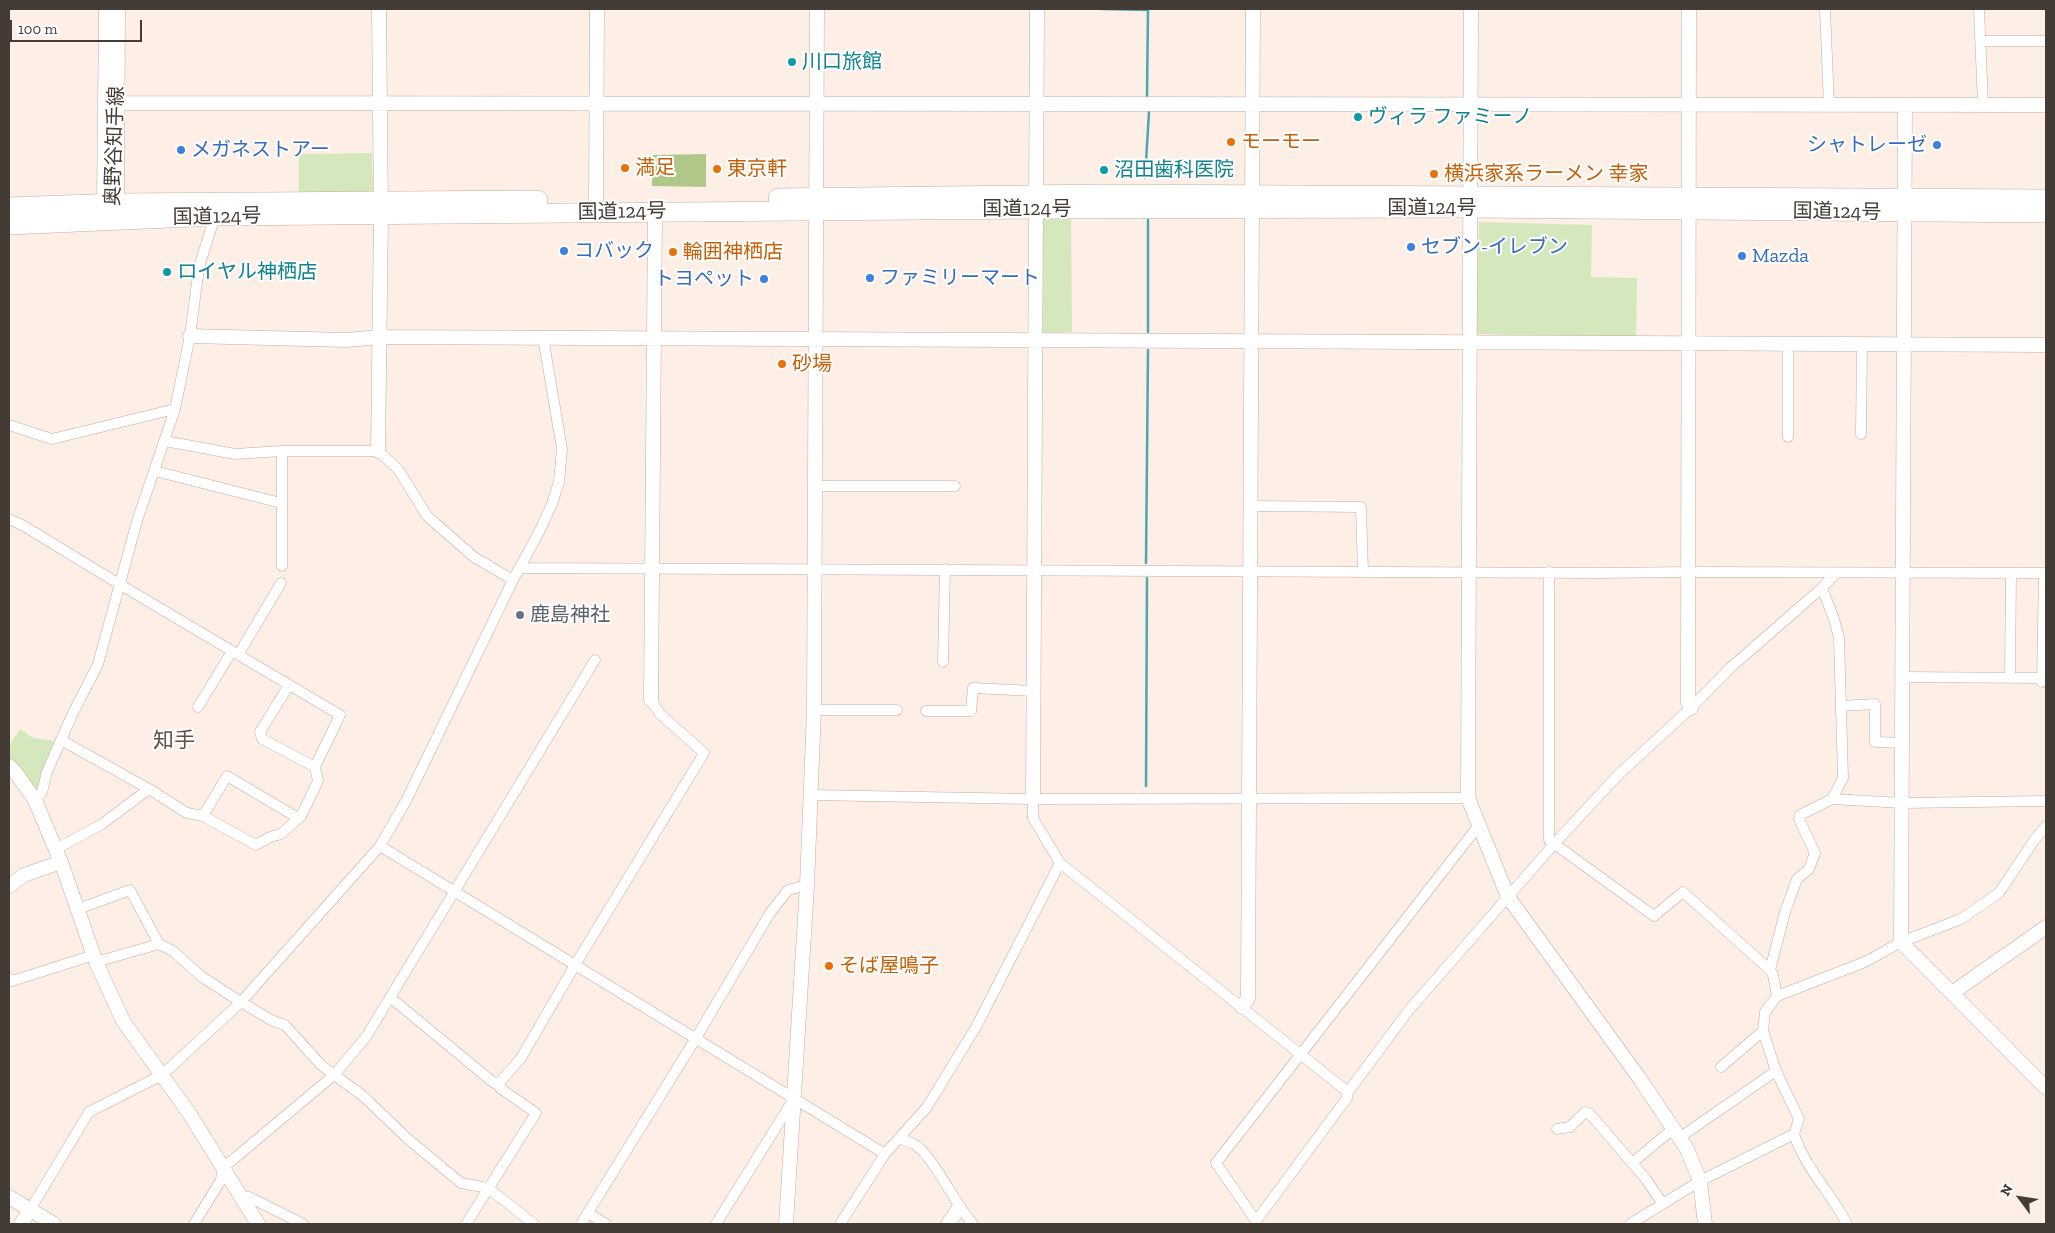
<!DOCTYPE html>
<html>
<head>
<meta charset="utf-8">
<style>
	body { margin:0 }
	#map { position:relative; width:2055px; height:1233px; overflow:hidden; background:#feefe6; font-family:"Zilla Slab",serif }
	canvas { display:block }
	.frame { position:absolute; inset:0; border:10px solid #443b35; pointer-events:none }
	.north { position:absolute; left:1995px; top:1173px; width:50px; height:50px; -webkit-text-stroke:4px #fff; paint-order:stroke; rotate:301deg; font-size:14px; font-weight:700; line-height:20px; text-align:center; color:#443b35 }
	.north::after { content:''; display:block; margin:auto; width:18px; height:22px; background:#443b35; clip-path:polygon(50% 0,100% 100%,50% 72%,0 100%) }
	.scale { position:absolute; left:10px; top:20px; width:132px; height:22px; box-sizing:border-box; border:2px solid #443b35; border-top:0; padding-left:6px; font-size:15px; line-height:18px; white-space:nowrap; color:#443b35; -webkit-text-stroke:4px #fff; paint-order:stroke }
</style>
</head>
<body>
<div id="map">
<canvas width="2055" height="1233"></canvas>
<div class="frame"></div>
<div class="north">N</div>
<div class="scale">100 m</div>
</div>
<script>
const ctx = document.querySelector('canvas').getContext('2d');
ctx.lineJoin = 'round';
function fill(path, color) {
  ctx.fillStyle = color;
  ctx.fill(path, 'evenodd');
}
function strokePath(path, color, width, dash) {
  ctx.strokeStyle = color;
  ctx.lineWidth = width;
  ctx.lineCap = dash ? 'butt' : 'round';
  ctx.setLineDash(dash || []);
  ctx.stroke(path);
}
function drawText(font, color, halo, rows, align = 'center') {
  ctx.font = font + ' "Zilla Slab","Noto Sans JP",serif';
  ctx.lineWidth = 4;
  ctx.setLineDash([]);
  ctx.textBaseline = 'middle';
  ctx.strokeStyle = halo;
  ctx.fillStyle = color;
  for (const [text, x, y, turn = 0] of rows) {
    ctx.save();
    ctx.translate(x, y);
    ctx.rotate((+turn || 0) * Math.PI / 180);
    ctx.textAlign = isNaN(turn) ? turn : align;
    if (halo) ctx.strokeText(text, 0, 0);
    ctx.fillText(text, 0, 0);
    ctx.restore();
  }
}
const green = new Path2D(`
	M372,153l1,38 -74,2v-39z
	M1071,218l1,114 -31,1 -1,-114z
	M1479,222l113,3 -1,52 46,1 -1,60 -160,-4z
	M20,729l13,9 22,3 -16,49h-5l-25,-33v-11z`);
const forest = new Path2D(`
	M706,154v33l-54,-1 1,-31z`);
const stream = new Path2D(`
	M1102,9l46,1
	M1147,96l1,-87
	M1145,178l4,-66
	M1148,332v-112
	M1146,563l2,-213
	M1146,786l1,-208`);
const street = new Path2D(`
	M1825,9l4,96
	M1979,9l4,96
	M1981,41h65
	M1788,344v93
	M9,425l43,14 123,-30
	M1861,434l1,-90
	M165,441l70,13 47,-3h96l20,18 29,47 47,41 39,23
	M155,471l126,32
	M815,486h140
	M1251,506l110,1 2,64
	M9,519l15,7 95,58 221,131 -25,52 3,14 -17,35 -20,18 -11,3 -14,8 -53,-29 -16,-3 -38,-24 -88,-49
	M282,566v-115
	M521,568l1075,5 93,-1 357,1
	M1549,572v268l105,76 29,-24 87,78 3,5 4,21
	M238,655l43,-72
	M943,662l2,-93
	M1902,677l140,1
	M2010,677l1,-104
	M2042,682l2,-109
	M289,685l-29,47 2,7 53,28
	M1841,706l34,-2v38l28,1
	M198,707l34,-56
	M814,710h83
	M926,711h45l2,-23 61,3
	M811,795l222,4 435,-1
	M1033,799v19l27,45 288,229 61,-82 146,-167 63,-68 73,-67 39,-40 92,-80 13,-14
	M1832,799l71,4 143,-2
	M35,800l7,-8 5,-20 25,-57 26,-51 39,-143 38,-112 15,-73 9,-69 16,-51
	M203,816l24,-40 71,42
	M380,846l505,308
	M56,849l46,-25 47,-35
	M78,909l52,-19 29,54
	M96,962l63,-18 14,7 29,26 39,25 30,18 14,5 36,40 42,31 46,44 52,43 27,5 46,36
	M1770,970l15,-58 12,-33 12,-10 6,-16 -16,-34 1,-4 32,-16 11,-21 -4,-140 -5,-19 -12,-31
	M9,978l3,3 82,-26
	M391,998l103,85 6,-1 21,-24 54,-93 129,-212 -44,-39 -9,-14
	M1721,1067l42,-36
	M1348,1092l-1,6 -91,123 -40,-58 263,-338
	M1557,1129l13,-2 15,-15 5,2 55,64 18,26
	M1794,1134c11,34 37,59 53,90
	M899,1138c5,2 10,4 15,6 20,12 40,60 59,80
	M1679,1138l97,-67
	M1632,1163l41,-34
	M240,1196l9,1 54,27
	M30,1210l59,-98 73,-37 79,-73 139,-156 26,-45 107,-221 25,-46 14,-30 7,-22 3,-33 -19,-112
	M588,1213l18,11
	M194,1224l27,-44 2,-12 111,-93 32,-38 229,-377
	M466,1224l70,-111 -36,-25v-6
	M581,1224l115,-186 74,-125 18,-23 19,-5
	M716,1224l77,-124
	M840,1224l45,-70 42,-47 49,-80 84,-164
	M1630,1224l70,-43 94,-47 5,-15 -23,-48 -13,-40 2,-19 12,-16 88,-34 36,-20 60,-23 38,-26 36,-54 11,-13`);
const secondary = new Path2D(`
	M106,9l-2,194 4,9
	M1471,9l-3,789 40,99 132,182 47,70 13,32 5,43
	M1689,9l-1,693 3,6
	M118,103l1928,2
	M1905,105l-4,837 145,146
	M596,200l1,-191
	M114,210l3,-7 1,-194
	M190,336l157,4 32,-3 1667,8
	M378,451l3,-236 -2,-206
	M651,700l4,-488
	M9,766l6,6 20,28 26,62 35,100 27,59 66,92 69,111
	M1033,799l4,-790
	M9,886l15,-11 37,-13
	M1952,993l94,-66
	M1242,1007l6,-9 5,-989
	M9,1197l45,27
	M21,1224l9,-14
	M786,1224l21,-339 7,-175 3,-701
	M948,1224l11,-16`);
const highway = new Path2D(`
	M778,198l330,-4 938,5
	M9,207l108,-4 421,-3
	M9,225l206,-9 822,-7 433,-1 576,5`);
const markers = [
	[792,62,5,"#0f9aa8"],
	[1358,117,5,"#0f9aa8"],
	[1231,142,5,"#e8710a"],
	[1937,145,5,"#3f7fe0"],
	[181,150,5,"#3f7fe0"],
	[625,168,5,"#e8710a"],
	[717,169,5,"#e8710a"],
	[1104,170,5,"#0f9aa8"],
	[1434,174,5,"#e8710a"],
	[1411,247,5,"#3f7fe0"],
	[564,251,5,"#3f7fe0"],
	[673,252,5,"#e8710a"],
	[1742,256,5,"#3f7fe0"],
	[167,272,5,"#0f9aa8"],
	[870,278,5,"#3f7fe0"],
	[764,279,5,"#3f7fe0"],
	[782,364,5,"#e8710a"],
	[520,615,5,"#6b7280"],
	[829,966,5,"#e8710a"]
];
const cultureNames = [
	["川口旅館",802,62],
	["ヴィラ ファミーノ",1368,117],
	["沼田歯科医院",1114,170],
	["ロイヤル神栖店",177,272]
];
const foodNames = [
	["モーモー",1241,142],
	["満足",635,168],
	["東京軒",727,169],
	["横浜家系ラーメン 幸家",1444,174],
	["輪囲神栖店",683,252],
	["砂場",792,364],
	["そば屋鳴子",839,966]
];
const shopNames = [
	["シャトレーゼ",1927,145,"right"],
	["メガネストアー",191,150],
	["セブン-イレブン",1421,247],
	["コバック",574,251],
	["Mazda",1752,256],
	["ファミリーマート",880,278],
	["トヨペット",754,279,"right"]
];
const streetNames = [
	["奥野谷知手線",115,146,-88],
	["国道124号",1432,208],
	["国道124号",1027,209],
	["国道124号",622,212,-1],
	["国道124号",1837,212,1],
	["国道124号",217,217,-1]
];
const worshipNames = [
	["鹿島神社",530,615]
];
const neighbourhoodNames = [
	["知手",174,741]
];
fill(green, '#d5e7bd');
fill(forest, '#afc889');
strokePath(stream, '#4ba8b0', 2.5);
strokePath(street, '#c4ac9f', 11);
strokePath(secondary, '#c4ac9f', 15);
strokePath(highway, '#c4ac9f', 20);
strokePath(street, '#fff', 10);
strokePath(secondary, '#fff', 14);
strokePath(highway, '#fff', 19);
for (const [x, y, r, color] of markers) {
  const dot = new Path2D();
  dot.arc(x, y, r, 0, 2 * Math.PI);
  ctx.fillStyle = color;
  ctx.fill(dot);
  strokePath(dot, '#fff', 2);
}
drawText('20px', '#0d838f', '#fff', cultureNames, 'left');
drawText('20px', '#c56008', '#fff', foodNames, 'left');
drawText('20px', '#366cbe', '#fff', shopNames, 'left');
drawText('20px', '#443b35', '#fff', streetNames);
drawText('20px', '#5b616d', '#fff', worshipNames, 'left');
drawText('21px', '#644f43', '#fff', neighbourhoodNames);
</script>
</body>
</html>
